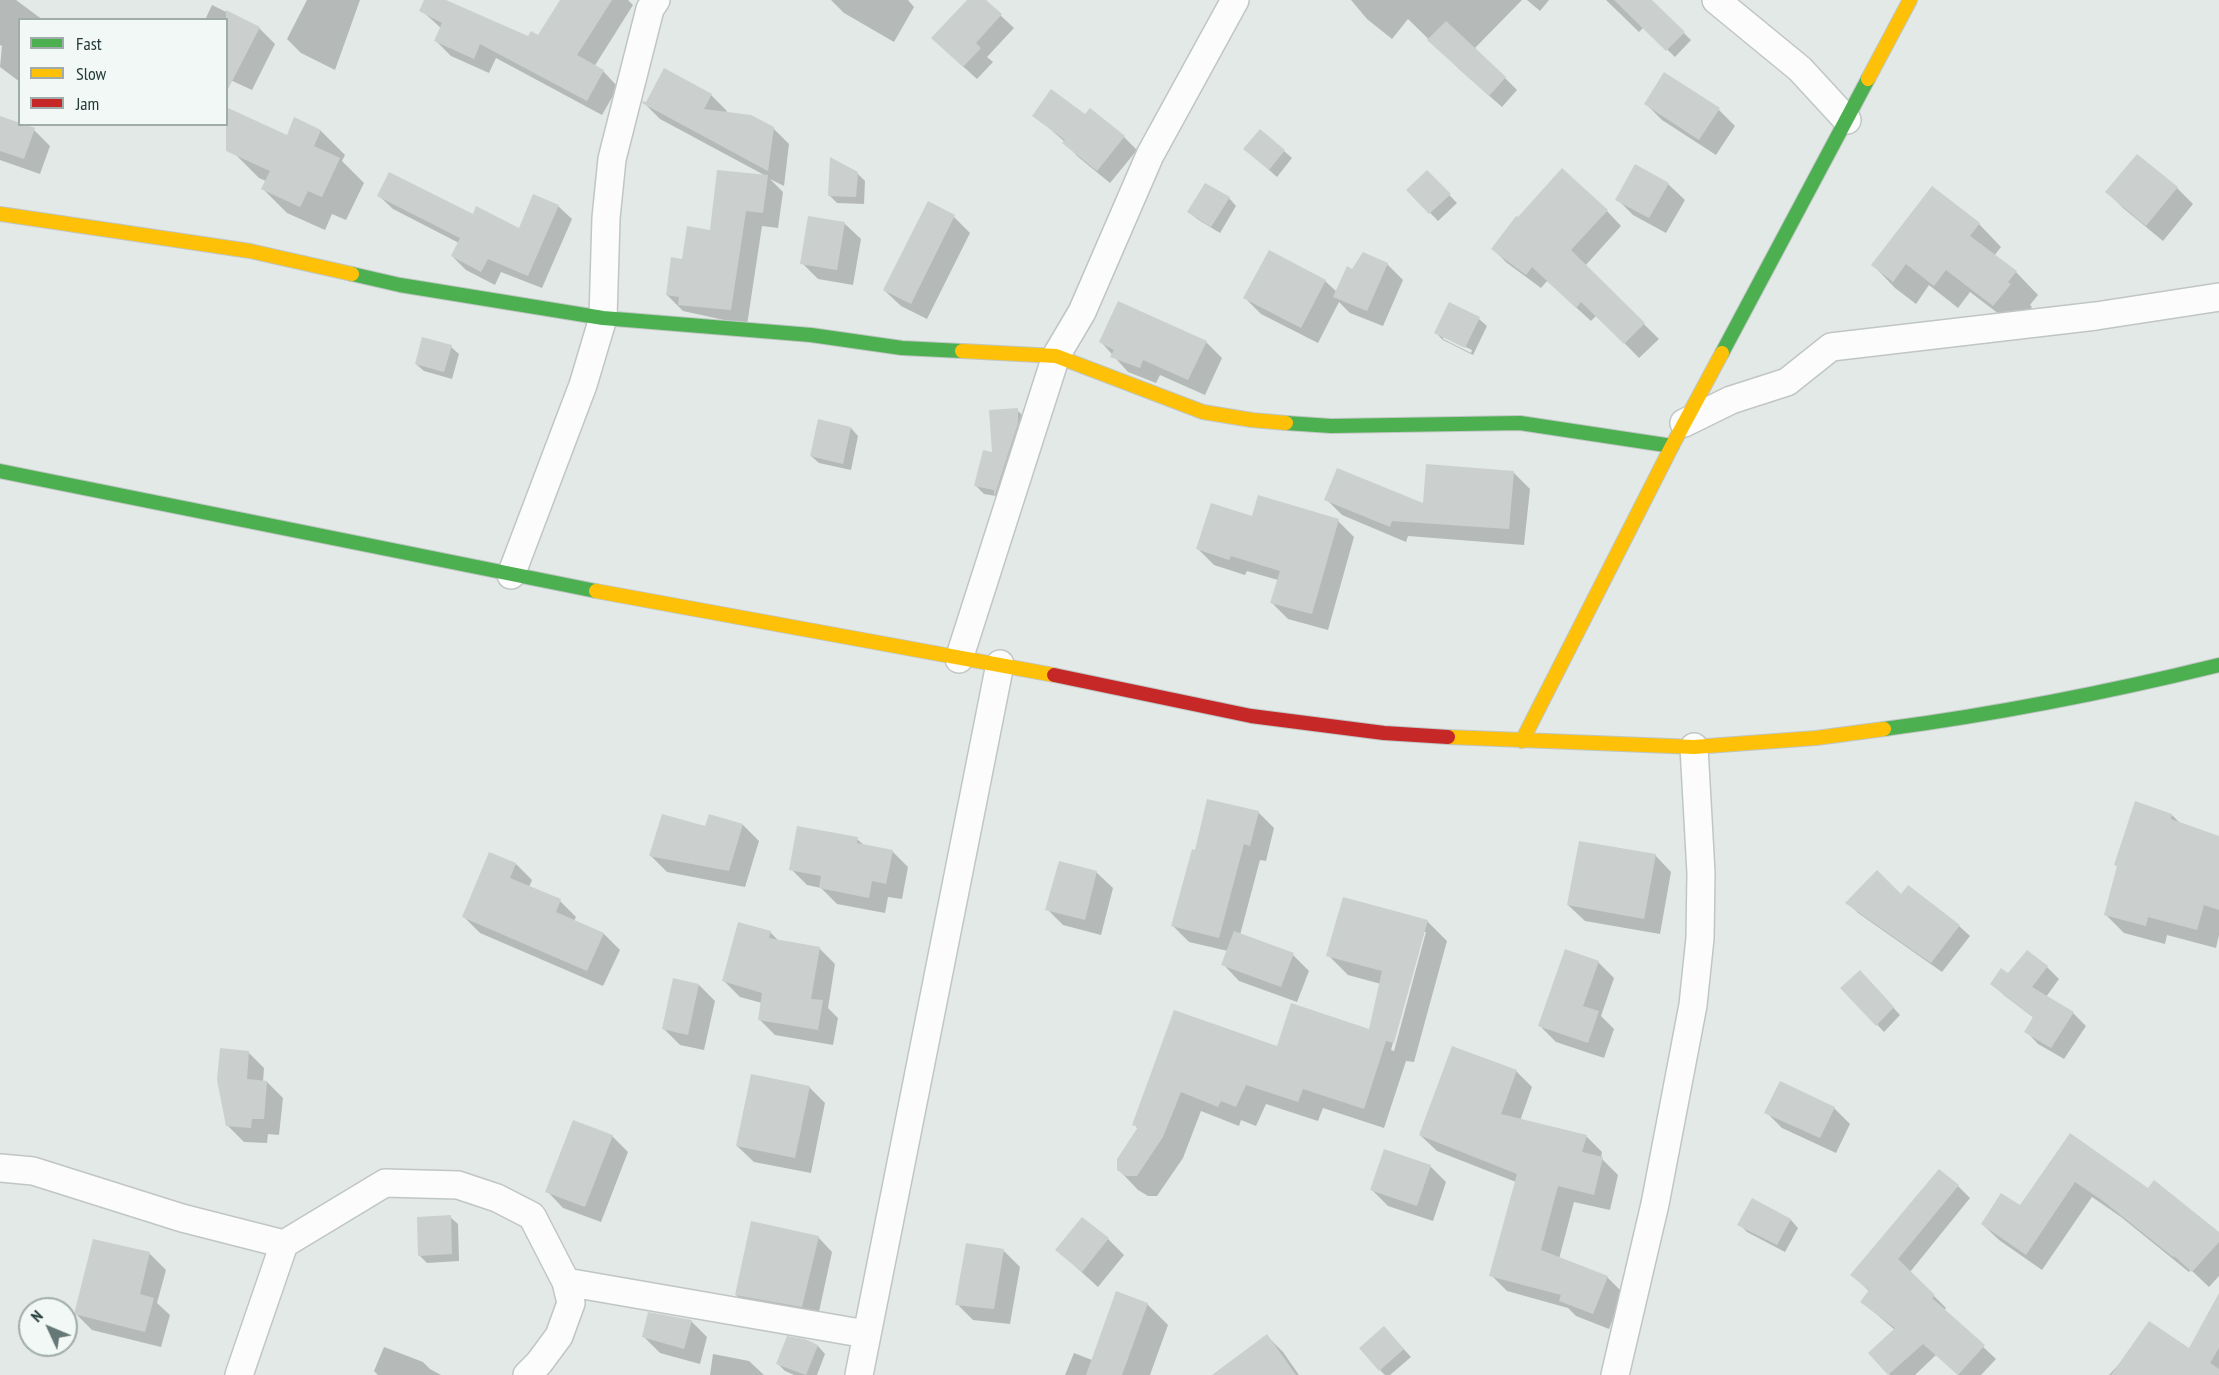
<!DOCTYPE html>
<html>
<head>
<meta charset="utf-8">
<style>
	body { margin:0 }
	#map { position:relative; width:2219px; height:1375px; overflow:hidden; background:#e3e9e7; font-family:"PT Sans Narrow",sans-serif }
	canvas { display:block }
	.legend { position:absolute; left:18px; top:18px; width:210px; height:108px; box-sizing:border-box; background:#f2f8f6; border:2px solid #9facaa; margin:0; padding:8px 10px; list-style:none; font-size:18px; color:#223b38 }
	.legend li { display:flex; align-items:center; gap:12px; height:30px }
	.legend b { width:30px; border:2px solid #9facaa }
	.north { position:absolute; left:18px; top:1297px; width:60px; height:60px; box-sizing:border-box; background:#f2f8f6; border:2px solid #9facaa; border-radius:50%; rotate:314deg; font-size:16px; font-weight:700; line-height:24px; text-align:center; color:#223b38 }
	.north::after { content:''; display:block; margin:auto; width:21px; height:27px; background:#667875; clip-path:polygon(50% 0,100% 100%,50% 72%,0 100%) }
</style>
</head>
<body>
<div id="map">
<canvas width="2219" height="1375"></canvas>
<ul class="legend">
<li><b style="height:8px;background:#4caf50"></b>Fast</li>
<li><b style="height:8px;background:#ffc107"></b>Slow</li>
<li><b style="height:8px;background:#c62828"></b>Jam</li>
</ul>
<div class="north">N</div>
</div>
<script>
const ctx = document.querySelector('canvas').getContext('2d');
ctx.lineJoin = 'round';
function fill(path, color) {
  ctx.fillStyle = color;
  ctx.fill(path, 'evenodd');
}
function strokePath(path, color, width, dash) {
  ctx.strokeStyle = color;
  ctx.lineWidth = width;
  ctx.lineCap = dash ? 'butt' : 'round';
  ctx.setLineDash(dash || []);
  ctx.stroke(path);
}
const shadow = new Path2D(`
	M0,0h16l27,20h-23v62l-20,-15 2,-21 -2,-1z
	M307,0h53l-25,70 -34,-17 -14,-14z
	M426,0h16l87,37h10l23,-37h66l5,5 -39,62 9,4 15,16 -16,28 -106,-57 -7,15 -38,-17 -15,-15 6,-12 -21,-19z
	M831,0h77l6,7 -20,35 -50,-29z
	M969,0h15l30,28 -27,29 6,5 -16,17 -31,-28z
	M1351,0h171l-47,48 42,42 -15,17 -42,-37 -52,-51 -16,20 -25,-20z
	M1527,0h22l-9,11z
	M1606,0h44l41,40 -16,17 -31,-30 -5,5z
	M212,5l47,23 16,16 -23,46 -26,-12v-58h-21z
	M1665,74l54,36 16,16 -19,29 -54,-35 -16,-16z
	M711,95l16,16 -1,2 47,15 16,16 -5,42 -14,-7 13,13 -5,36 -16,-2 -15,99 -64,-14 -16,-16 17,-34 82,-85 -106,-57 -16,-16z
	M1034,115l51,2 39,20 13,13 -27,33 -33,-27 -12,-14z
	M0,118l34,12 16,16 -10,28 -40,-14z
	M295,119l26,12 24,24 -3,6 22,22 -18,37 -14,-6 -7,16 -38,-17 -24,-24 3,-8 -7,-3 -24,-24 52,-17z
	M1245,149l39,2 8,7 -15,19z
	M1636,166l32,18 17,16 -19,33 -33,-18 -16,-16z
	M1427,172l30,31 -19,18 -30,-31z
	M857,173l8,8 -1,23 -27,-1 -8,-8z
	M1932,188l47,36 22,23 -7,9 22,16 22,23 -8,10 2,2 -16,20 -46,-35 -12,16 -29,-23 -13,19 -21,-16 -22,-23z
	M2177,188l16,16 -30,37 -40,-33 -16,-16z
	M379,196l94,20 47,14 38,-24 14,13 -30,69 -41,-16 -6,13 -29,-15 -14,-14 7,-13 -66,-34z
	M1229,198l7,8 -16,27 -23,-14 -8,-7z
	M929,204l25,13 16,16 -43,86 -26,-13 -17,-16z
	M1607,211l14,15 -36,40 74,73 -20,19 -42,-43 -6,6 -44,-40 -6,7 -34,-25 -14,-14z
	M844,223l17,16 -8,46 -35,-6 -16,-16z
	M1387,264l16,16 -20,46 -33,-13 -11,-11 -21,41 -57,-29 -16,-16 80,-17 12,11 15,-21z
	M1479,319l8,7 -14,29 -30,-15 -7,-7zM1443,336l29,14 -1,3 -28,-14z
	M1101,342h105l16,16 -17,37 -45,-20 -4,8 -28,-11z
	M451,347l8,7 -7,25 -28,-8 -8,-7z
	M1017,410l8,8 -23,85 -6,-7 -12,-2 -8,-8z
	M851,428l7,8 -7,34 -32,-7 -8,-7z
	M1514,473l16,16 -6,56 -116,-9 -2,6 -64,-27 -16,-16 98,6z
	M1253,518l85,3 16,16 -26,93 -40,-11 -16,-16 6,-23 -31,-9 -2,4 -31,-10 -16,-16z
	M1258,812l16,16 -8,33 -6,-1 -20,75 53,20 16,16 -12,31 -58,-21 -16,-17 5,-13 -39,-9 -16,-16 23,-75z
	M2172,815l9,9 38,14v97l-3,13 -49,-13 -2,9 -41,-11 -19,-19 13,-47 -2,-2z
	M743,825l16,16 -14,46 -78,-15 -16,-16 55,-28z
	M857,839l8,7 27,5 16,16 -6,32 -14,-2 -3,16 -48,-9 -16,-16 -14,-3 -16,-16z
	M1655,855l16,17 -11,62 -75,-13 -17,-16z
	M516,864l16,16 -3,7 31,14 16,16 -2,4 30,13 16,16 -17,36 -123,-53 -16,-16z
	M1096,872l17,16 -12,47 -38,-10 -16,-16z
	M1901,896l58,30 11,10 -28,36 -84,-59 -10,-10z
	M1427,921l20,20 -33,121 -8,-1 -22,67 -61,-20 -5,13 -52,-17 -10,22 -15,-6 -2,6 -38,-15 -18,47 -26,38h-9l-10,-6 -20,-21 20,-40 -4,-5 41,-112 103,36 92,-17 11,-47 -33,-9 -20,-20zM1423,932h3l-32,119 -3,-1z
	M770,932l9,9 40,7 16,16 -7,44 10,10 -5,27 -58,-10 -16,-16 3,-16 -22,-6 -16,-16z
	M1598,962l16,16 -13,38 13,13 -10,29 -48,-16 -16,-16z
	M2047,967l12,12 -13,18 27,16 13,13 -22,33 -26,-15 -12,-13 8,-13 -29,-22 -13,-12 16,-10z
	M1868,980l32,35 -16,17 -41,-44z
	M699,985l16,16 -11,49 -24,-5 -16,-16z
	M248,1052l16,16 -1,14h4l16,16 -4,37 -11,-1 -1,9 -23,-1 -17,-17z
	M1516,1071l16,16 -12,34 66,15 16,16 -1,6 17,17 -8,35 -36,-8 -15,57 48,18 16,16 -14,36 -33,-13 -8,-8 -61,-17 -16,-16 25,-93 -79,-31 -17,-16z
	M809,1087l16,16 -14,70 -57,-11 -17,-16z
	M1834,1108l16,16 -14,29 -54,-25 -16,-16z
	M2070,1135l79,55 70,44v42l-10,11 -18,-17 -2,2 -68,-55 -29,-20 -50,73 -43,-30 -17,-16 38,-17z
	M612,1136l16,16 -27,70 -38,-14 -16,-17z
	M1430,1166l16,16 -13,39 -45,-15 -16,-16z
	M1958,1186l12,12 -60,74 36,36 -2,2 52,49 -15,16h-23l-22,-20 -21,20h-25l-20,-22 25,-23 -33,-28 8,-10 -18,-17z
	M1752,1200l39,20 7,8 -13,24 -38,-20 -8,-8z
	M450,1217l8,7 1,37 -32,2 -8,-8z
	M818,1237l14,15 -15,69 -66,-12 -15,-14z
	M1108,1239l16,16 -26,32 -41,-37z
	M94,1240l56,14 16,16 -9,33 13,12 -9,32 -69,-17 -16,-16z
	M1004,1251l16,16 -10,57 -37,-4 -16,-16z
	M1147,1304l21,21 -18,50h-85l9,-22 18,7z
	M691,1321l16,16 -7,27 -40,-11 -16,-16z
	M2219,1334v41h-110l13,-14 67,-10z
	M1391,1335l20,22 -21,18h-5l-5,-5z
	M1267,1336l16,16 16,23h-59z
	M818,1346l7,8 -8,21h-23l-9,-4 -7,-7z
	M384,1347l39,15 7,7 11,6h-63l-4,-4z
	M713,1354l36,7 15,14h-54z`);
const building = new Path2D(`
	M424,0h22l82,36 3,-5 7,4 22,-35h52l-35,55 27,15 -17,31 -107,-57 -6,15 -40,-18 8,-18 -23,-12z
	M967,0h19l16,14 -26,29 5,5 -18,19 -32,-29z
	M1614,0h38l33,32 -19,19z
	M226,10l34,17 -34,66z
	M1446,21l60,56 -17,19 -62,-56z
	M664,68l48,26 -8,15 47,6 23,12 -6,44 -126,-68 1,-2 3,1z
	M1664,72l56,36 -21,32 -55,-36z
	M1051,89l34,25 5,-6 35,28 -28,35 -35,-28 3,-3 -33,-24z
	M226,107l61,28 7,-18 27,13 -7,16 26,12 -18,39 -14,-6 -8,16 -39,-18 9,-18 -44,-20z
	M0,116l35,12 -11,31 -24,-8z
	M1260,129l25,21 -16,20 -26,-21z
	M2137,154l41,33 -32,39 -41,-34z
	M830,157l28,15 -2,25 -28,-1z
	M1635,164l34,19 -20,35 -34,-18z
	M1562,168l46,42 -37,40 74,73 -21,21 -43,-42 -5,6 -44,-41 -6,8 -35,-26 25,-33 2,1z
	M717,170l51,5 -5,38 -17,-2 -15,99 -53,-5 1,-8 -13,-2 5,-38 11,2 5,-33 23,4z
	M1427,170l24,24 -22,20 -23,-24z
	M389,172l84,42 3,-8 43,22 14,-34 26,11 -31,71 -40,-17 -7,13 -30,-16 9,-18 -83,-42z
	M1205,183l25,14 -19,30 -24,-15z
	M1932,186l48,37 -10,13 47,35 -9,11 3,2 -18,22 -47,-36 -12,16 -28,-22 -13,18 -22,-17z
	M928,201l27,14 -44,89 -28,-14z
	M808,216l37,6 -8,48 -37,-6z
	M1269,250l57,30 -25,48 -58,-30z
	M1363,252l25,11 -21,48 -34,-14 14,-31 5,3z
	M1118,301l89,40 -19,39 -45,-20 -3,8 -30,-11 4,-7 -15,-8z
	M1449,302l31,15 -15,31 -31,-15z
	M422,337l30,8 -8,27 -29,-8z
	M1018,408v15l-24,74v-7l-20,-4 9,-36 9,2 -3,-42z
	M818,419l33,8 -8,37 -33,-8z
	M1426,464l88,7 -5,58 -117,-8 -2,6 -66,-27 13,-32 86,35z
	M1258,495l81,24 -27,95 -42,-11 10,-32 -49,-15 -2,4 -33,-11 15,-46 41,13z
	M1207,799l52,12 -9,35 -6,-2 -25,94 -48,-12 21,-77 3,1z
	M2135,801l37,13 -1,5 48,17v74l-15,-5 -7,25 -49,-13 -2,9 -42,-11 13,-49 -3,-1z
	M662,814l43,12 4,-12 34,10 -14,47 -80,-15z
	M797,826l61,11 -1,6 36,7 -7,34 -14,-3 -3,17 -50,-10 2,-12 -32,-6z
	M1579,841l77,13 -12,65 -77,-14z
	M489,852l27,11 -6,15 51,21 -5,13 48,21 -17,38 -125,-54z
	M1059,861l38,10 -12,49 -40,-10z
	M1877,870l24,24 7,-9 52,40 -29,38 -86,-60z
	M1343,897l85,23 -34,123 -8,-2 -22,68 -61,-20 -5,13 -52,-17 -10,22 -15,-6 -3,6 -37,-15 -18,45 -26,39h-11l-9,-6v-11l21,-32 -6,-2 42,-115 103,36 14,-43 78,26 13,-58 -56,-15z
	M738,922l33,9 -2,7 51,9 -9,52 12,1 -5,30 -60,-10 4,-27 -40,-12z
	M1234,931l60,22 -13,34 -60,-22z
	M1565,949l34,12 -16,45 16,5 -11,32 -50,-17z
	M2027,950l21,16 -16,21 42,25 -23,36 -27,-16 9,-15 -43,-33 11,-16 7,5z
	M1860,970l34,37 -18,19 -36,-38z
	M673,978l26,6 -11,51 -26,-6z
	M1452,1046l65,24 -16,44 86,21 -5,17 21,5 -9,38 -36,-9 -17,64 67,26 -15,38 -34,-13 2,-6 -72,-19 28,-102 -98,-39z
	M220,1048l29,3 -2,28 20,2 -3,38h-12l-1,9 -25,-2 -9,-46z
	M751,1074l59,12 -15,72 -59,-12z
	M1780,1081l55,26 -15,31 -56,-25z
	M573,1120l40,15 -28,72 -40,-15z
	M2070,1133l78,55 6,-8 65,52v10l-27,30 -18,-16 -1,1 -70,-56 -28,-19 -49,73 -45,-31 20,-31 19,12z
	M1384,1149l47,16 -14,41 -47,-16z
	M1939,1169l20,16 -61,74 37,36 -3,3 53,47 -27,30 -35,-31 -35,31 -20,-22 27,-25 -35,-26 9,-12 -19,-15z
	M1752,1198l39,21 -14,26 -40,-20z
	M451,1215l1,39 -34,2 -1,-39z
	M1082,1217l27,21 -27,34 -27,-22z
	M751,1221l68,15 -17,71 -67,-12z
	M93,1239l57,13 -10,42 14,4 -9,34 -71,-18z
	M966,1243l38,6 -10,60 -39,-4z
	M1116,1291l32,12 -26,72h-36z
	M2219,1293v55l-9,15 9,6v6h-108l38,-54 40,27z
	M648,1312l44,8 -8,29 -42,-12z
	M1384,1326l20,23 -25,22 -20,-23z
	M1267,1334l29,41h-84z
	M787,1336l18,3 13,6 -12,30 -30,-11z`);
const street = new Path2D(`
	M1716,0l84,69 47,51
	M1684,423l47,-23 56,-18 44,-35 265,-31 123,-19
	M511,575l72,-190 20,-67 3,-100 6,-59 38,-150 6,-9
	M959,659l97,-303 26,-44 68,-157 85,-155
	M0,1168l33,3 149,47 102,26
	M566,1282l300,52
	M239,1375l45,-131 101,-61 73,2 39,13 35,18 34,66 5,21 -12,33 -20,27 -12,12
	M859,1375l141,-711
	M1615,1375l40,-171 38,-199 7,-67 1,-65 -7,-126`);
const fast = new Path2D(`
	M352,274l48,11 203,33 208,17 91,13 60,3
	M1722,353l146,-274
	M1286,423l45,3 189,-3 152,23
	M0,471l596,120
	M1884,729c113,-15 225,-37 335,-64`);
const slow = new Path2D(`
	M1868,79l42,-79
	M0,214l250,37 102,23
	M962,351l94,5 147,56 49,8 34,3
	M596,591l458,84
	M1448,737l246,10 122,-9 68,-9
	M1522,741l150,-295 50,-93`);
const jam = new Path2D(`
	M1054,675l197,41 133,17 64,4`);
fill(shadow, '#0003');
fill(building, '#cbd0ce');
strokePath(street, '#c0c6c4', 30);
strokePath(fast, '#bfc6c4', 16);
strokePath(slow, '#bfc6c4', 16);
strokePath(jam, '#bfc6c4', 16);
strokePath(street, '#fbfcfb', 27);
strokePath(fast, '#4caf50', 14);
strokePath(slow, '#ffc107', 14);
strokePath(jam, '#c62828', 14);
</script>
</body>
</html>
